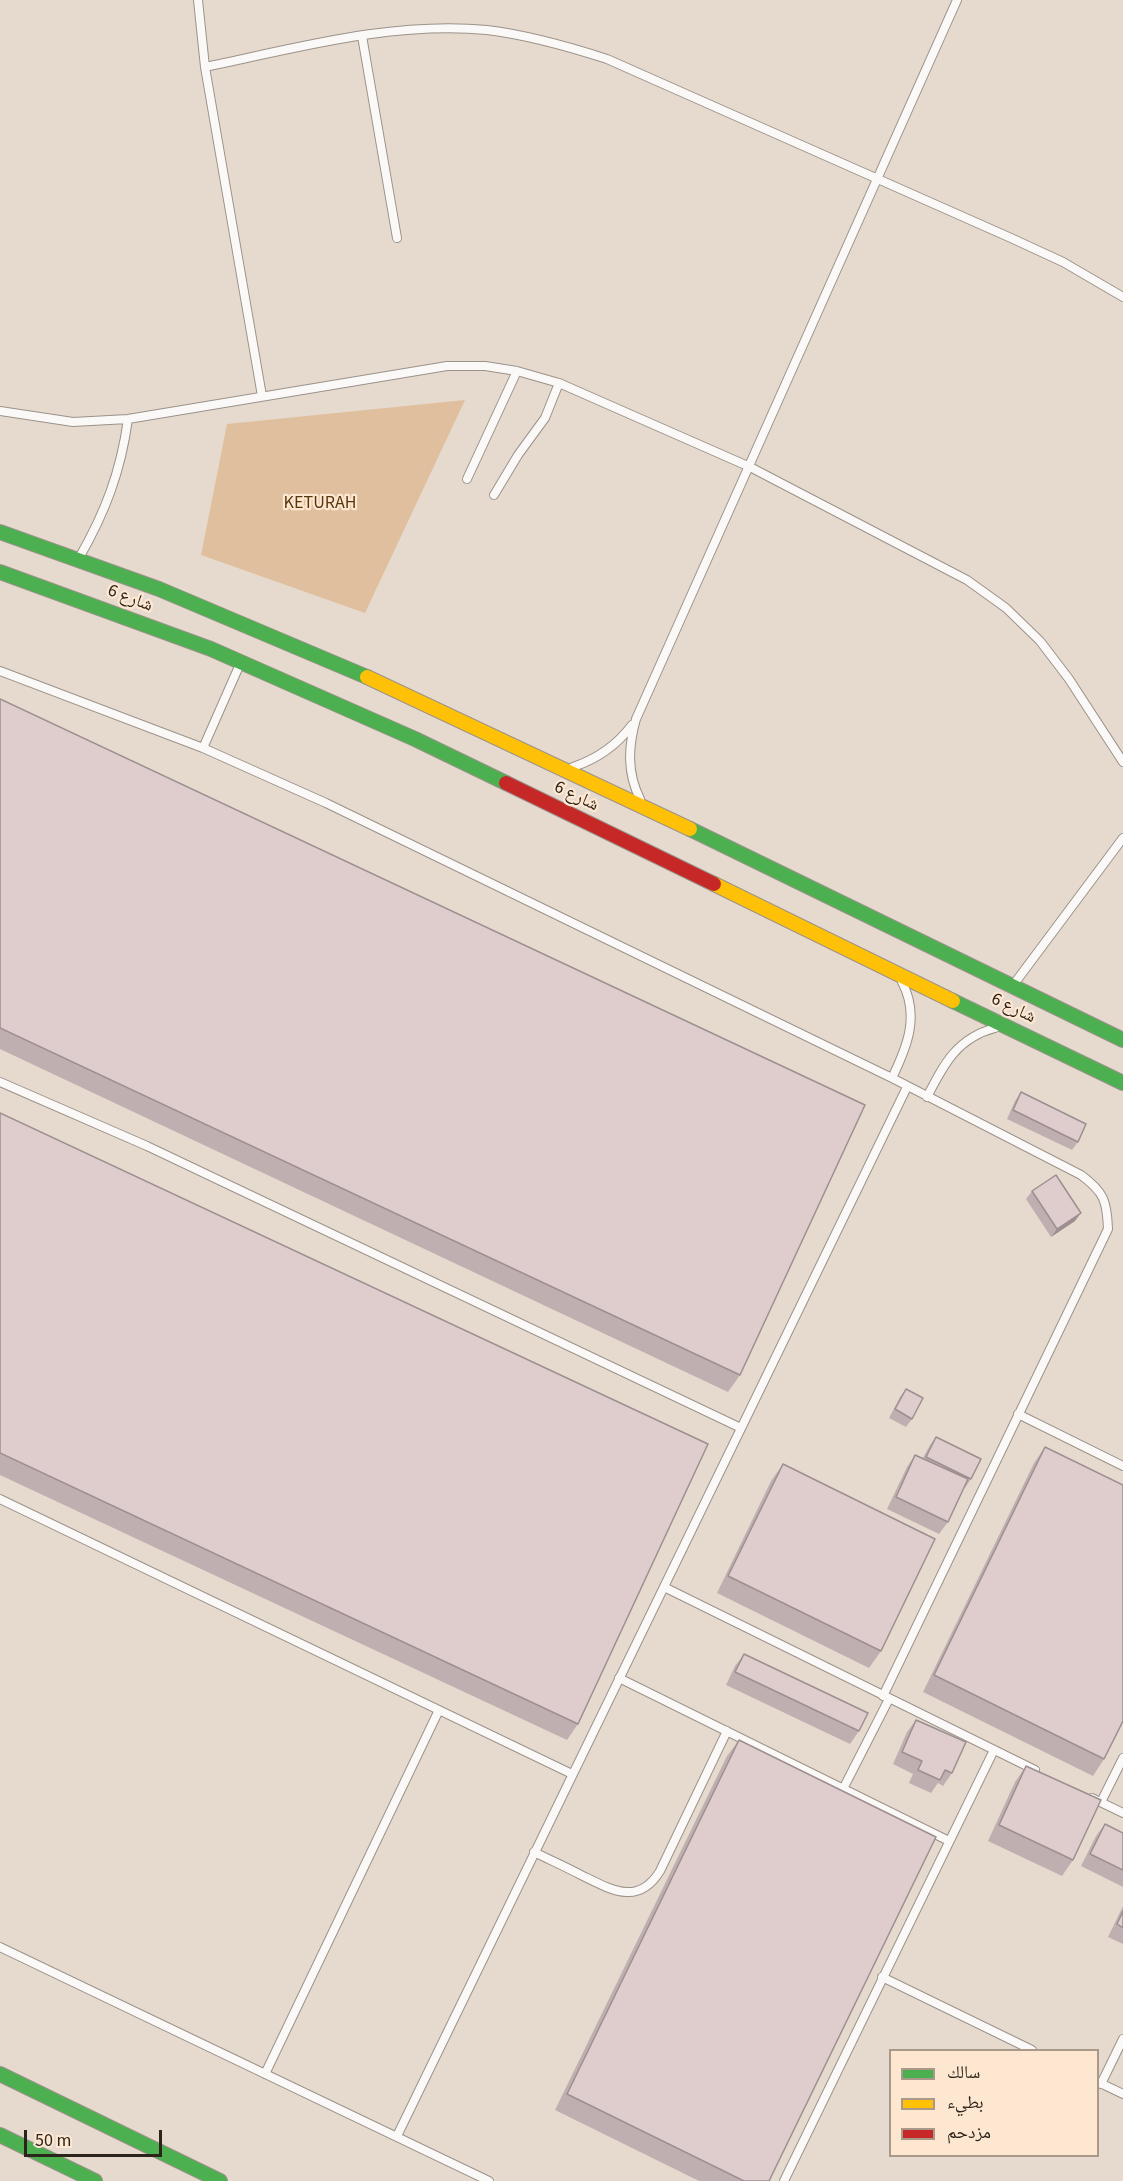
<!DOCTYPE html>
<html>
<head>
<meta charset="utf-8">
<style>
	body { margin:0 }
	#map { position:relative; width:1123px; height:2181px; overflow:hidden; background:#e6dace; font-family:"Source Sans 3","Noto Naskh Arabic",sans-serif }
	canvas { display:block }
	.legend { position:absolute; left:889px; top:2049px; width:210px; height:108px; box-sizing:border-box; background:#fee7d1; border:2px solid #a98; margin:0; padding:8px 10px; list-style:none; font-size:18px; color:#2c241b }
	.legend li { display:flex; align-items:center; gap:12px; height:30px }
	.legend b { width:30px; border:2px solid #a98 }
	.scale { position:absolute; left:24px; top:2130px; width:138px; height:27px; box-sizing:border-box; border:3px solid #2c241b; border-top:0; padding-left:8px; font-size:18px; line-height:21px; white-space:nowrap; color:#2c241b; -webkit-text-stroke:4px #fee7d1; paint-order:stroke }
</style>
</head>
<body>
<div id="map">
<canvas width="1123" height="2181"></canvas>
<ul class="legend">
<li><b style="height:8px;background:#4caf50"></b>سالك</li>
<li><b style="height:8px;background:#ffc107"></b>بطيء</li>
<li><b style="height:8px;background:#c62828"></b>مزدحم</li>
</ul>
<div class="scale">50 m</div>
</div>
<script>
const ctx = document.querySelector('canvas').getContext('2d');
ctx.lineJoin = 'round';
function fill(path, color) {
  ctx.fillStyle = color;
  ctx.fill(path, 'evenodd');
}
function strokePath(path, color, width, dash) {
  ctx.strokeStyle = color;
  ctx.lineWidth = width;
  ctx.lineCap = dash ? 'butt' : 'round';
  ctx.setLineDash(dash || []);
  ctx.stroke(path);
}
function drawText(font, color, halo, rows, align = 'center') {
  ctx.font = font + ' "Source Sans 3","Noto Naskh Arabic",sans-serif';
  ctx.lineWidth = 4.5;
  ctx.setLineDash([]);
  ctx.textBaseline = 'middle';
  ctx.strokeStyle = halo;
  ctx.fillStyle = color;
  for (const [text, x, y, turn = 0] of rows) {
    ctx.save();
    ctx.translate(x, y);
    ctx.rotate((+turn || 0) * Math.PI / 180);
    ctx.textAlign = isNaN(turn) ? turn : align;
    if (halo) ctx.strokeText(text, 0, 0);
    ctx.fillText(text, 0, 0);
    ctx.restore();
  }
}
const green = new Path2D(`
	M465,400l-100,213 -164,-58 26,-131z`);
const lane = new Path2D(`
	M198,0l7,67 57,329
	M362,36l35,202
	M205,67c92,-19 187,-46 282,-37 41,5 80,16 120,29l404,179 52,24 60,35
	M0,411l73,11 55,-3 319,-53h38l32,5 42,12 191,84 217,113 39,28 34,33 29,38 54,83
	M467,479l50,-108
	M494,495l24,-40 27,-37 14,-35
	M79,558c26,-45 42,-87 49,-139
	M0,671l203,77 123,55 566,275 189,97c23,17 26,26 27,54l-225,467
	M203,748l37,-84
	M573,767c24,-8 44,-22 59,-42
	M640,799c-13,-26 -12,-52 -4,-80l321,-719
	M1014,984l109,-146
	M892,1078c15,-31 28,-62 10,-96
	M0,1082l147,64 594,282
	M927,1097c17,-33 30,-59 68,-69
	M1018,1414l105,52
	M0,1499l572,275
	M664,1587l371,183
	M619,1678l330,163
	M843,1789l46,-90
	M1092,1798l31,15
	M1101,1802l22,-44
	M534,1852c16,8 32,15 47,23 29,14 57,32 79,-4l67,-140
	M0,1947l489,234
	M882,1977l150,73
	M265,2074l174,-364
	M1098,2082l25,12
	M1101,2084l22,-45
	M397,2136l510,-1049
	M784,2181l210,-431`);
const fast = new Path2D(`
	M0,532l159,57 208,88
	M0,572l211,77 204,90 91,44
	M690,829l433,211
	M953,1001l170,82
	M0,2074l220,107
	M0,2135l95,46`);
const slow = new Path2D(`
	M367,677l323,152
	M714,884l239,117`);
const jam = new Path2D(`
	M506,783l208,101`);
const wall = new Path2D(`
	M0,699l740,676 -12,17 -728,-343z
	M1021,1092l57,50 -6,8 -65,-31 8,-18z
	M0,1113l578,611 -11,16 -567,-265z
	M1032,1191l43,30 -24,16 -25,-38z
	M906,1389l6,30 -6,8 -17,-9 11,-21z
	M936,1437l35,42 -6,9 -1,-1 -16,35 -9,12 -52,-25 20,-42 8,-12 8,3 7,-13z
	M1045,1447l59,312 -11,17 -170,-84 111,-229z
	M783,1464l98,187 -12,17 -152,-75 54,-112z
	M744,1654l115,77 -9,13 -124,-59 9,-19z
	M916,1720l36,53 -9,13 -5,-3 -7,10 -22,-10 4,-9 -20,-10 14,-32z
	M739,1740l30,441h-70l-144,-71 172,-354z
	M1026,1766l47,94 -11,16 -74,-35 27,-59z
	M1105,1824l18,9v54l-42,-21 15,-30z
	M1123,1906v38l-15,-7z`);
const shadedWall = new Path2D(`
	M1081,1213l-6,8 -24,16 6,-8z`);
const building = new Path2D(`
	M0,699l865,406 -125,270 -740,-347z
	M1021,1092l65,32 -8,18 -65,-32z
	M0,1113l708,331 -130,280 -578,-271z
	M1056,1175l25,38 -24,16 -25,-38z
	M906,1389l17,9 -11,21 -17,-10z
	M936,1437l45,22 -10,20 -45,-22z
	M1045,1447l78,38v236l-19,38 -170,-84z
	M915,1455l53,24 -20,43 -52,-25z
	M783,1464l152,75 -54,112 -153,-75z
	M744,1654l124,59 -9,18 -124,-59z
	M916,1720l50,22 -14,31 -7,-3 -5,10 -22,-10 4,-9 -20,-9z
	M739,1740l197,97 -167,344h-25l-177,-87z
	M1026,1766l75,34 -28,60 -74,-35z
	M1105,1824l18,9v37l-33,-16z
	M1123,1911v17l-6,-4z`);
const parkNames = [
	["KETURAH",320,504]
];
const streetNames = [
	["شارع 6",130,599,21],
	["شارع 6",576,797,26],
	["شارع 6",1013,1009,26]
];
fill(green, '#dfbf9e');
strokePath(lane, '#9b9289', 10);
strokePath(fast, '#9b9289', 16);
strokePath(slow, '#9b9289', 16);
strokePath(jam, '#9b9289', 16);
strokePath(lane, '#fbf9f8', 8);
strokePath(fast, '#4caf50', 14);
strokePath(slow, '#ffc107', 14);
strokePath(jam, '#c62828', 14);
fill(wall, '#c0afb0');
fill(shadedWall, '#9c8f90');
fill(building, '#dfcccd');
strokePath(building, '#9c8f90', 1.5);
drawText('18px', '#59370b', '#fee7d1', parkNames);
drawText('18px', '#2c241b', '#fee7d1', streetNames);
</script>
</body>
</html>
